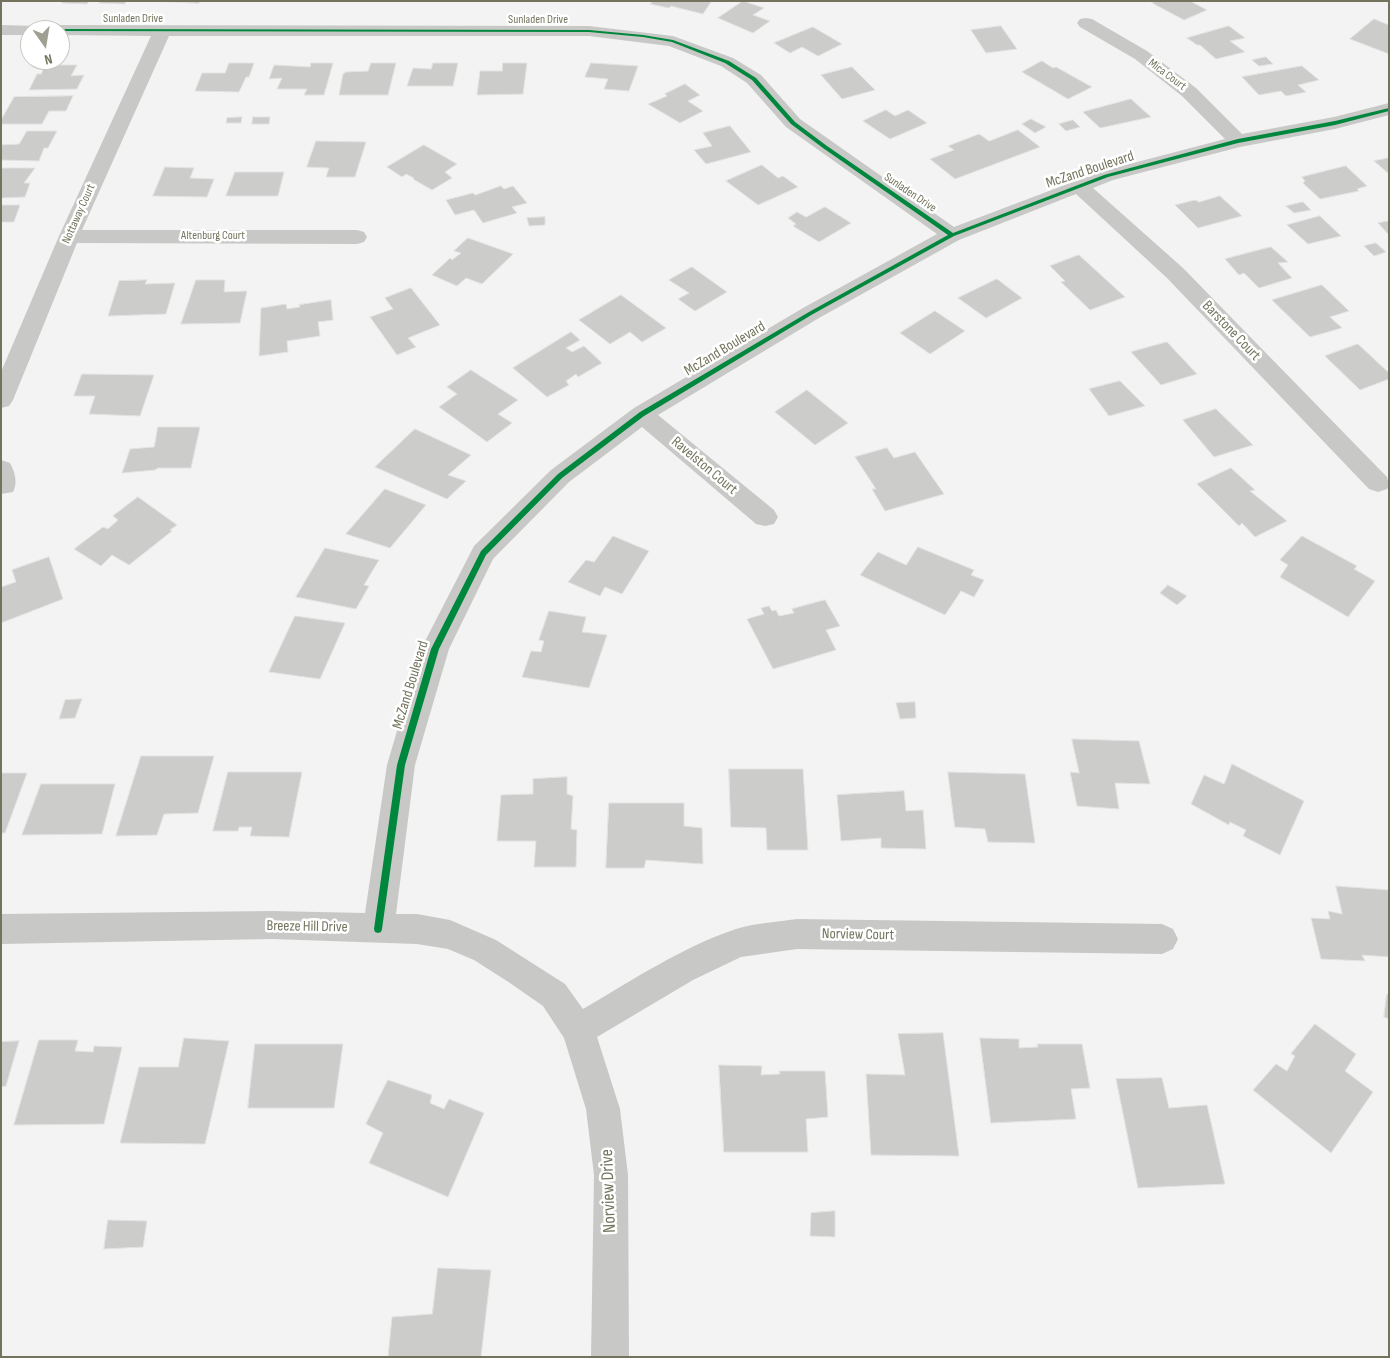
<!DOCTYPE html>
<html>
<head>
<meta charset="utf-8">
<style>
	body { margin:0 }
	#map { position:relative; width:1390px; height:1358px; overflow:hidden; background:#f3f3f4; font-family:"Sofia Sans Condensed",sans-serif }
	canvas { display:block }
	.frame { position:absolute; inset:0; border:2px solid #74745e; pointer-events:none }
	.north { position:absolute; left:20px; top:20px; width:50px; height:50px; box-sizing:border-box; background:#fff; border:1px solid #c7c7bf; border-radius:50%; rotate:167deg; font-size:14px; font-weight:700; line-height:20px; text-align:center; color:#74745e }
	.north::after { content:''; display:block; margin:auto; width:18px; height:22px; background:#a0a092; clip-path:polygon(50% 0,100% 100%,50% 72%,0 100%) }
</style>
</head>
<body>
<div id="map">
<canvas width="1390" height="1358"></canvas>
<div class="frame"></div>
<div class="north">N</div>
</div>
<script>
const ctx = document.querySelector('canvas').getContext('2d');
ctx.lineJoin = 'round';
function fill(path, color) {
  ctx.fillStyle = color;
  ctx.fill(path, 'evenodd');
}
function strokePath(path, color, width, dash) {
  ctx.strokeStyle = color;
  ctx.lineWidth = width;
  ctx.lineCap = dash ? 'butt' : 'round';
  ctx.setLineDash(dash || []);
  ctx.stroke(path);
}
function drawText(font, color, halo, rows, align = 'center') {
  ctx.font = font + ' "Sofia Sans Condensed",sans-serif';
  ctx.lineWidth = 5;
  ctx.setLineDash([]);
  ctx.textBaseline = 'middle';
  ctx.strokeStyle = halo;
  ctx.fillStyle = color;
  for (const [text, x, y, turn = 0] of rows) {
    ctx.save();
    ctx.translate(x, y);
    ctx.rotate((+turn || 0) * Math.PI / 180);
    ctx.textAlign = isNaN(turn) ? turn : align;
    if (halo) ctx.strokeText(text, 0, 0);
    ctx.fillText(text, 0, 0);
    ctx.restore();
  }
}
const building = new Path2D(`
	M63,1h26l-2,3 -25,-1z
	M101,1h25l-1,3 -26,-1z
	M153,1h46v2z
	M654,1h52l5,1 -8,12 -32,-8 -2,2 -19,-4z
	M743,1l21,7 -11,7 17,6 -17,12 -35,-15z
	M1156,1h34l17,9 -23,10 -32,-17z
	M1374,19l15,6v29l-39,-15z
	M1001,26l16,23 -31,4 -15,-23z
	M1229,26l16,12 -15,3 15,11 -29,7 -16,-14h-3l-10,-7z
	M813,27l29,17 -24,12 -16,-9 -12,6 -16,-10z
	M1266,57l7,7 -14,2 -7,-6z
	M1042,61l11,7 3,-1 36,20 -24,12 -46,-27z
	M229,63h25l-5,14h-3l-7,15 -44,-1 7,-18h23z
	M311,63h22l-9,32h-20l3,-6h-30l5,-11 -13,1 5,-14 36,2z
	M371,63h25l-8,32h-49l4,-21 3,-2 22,-1z
	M433,63h25l-5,23h-46l6,-18 18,1z
	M503,63h24l-4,31 -46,1 3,-24h22z
	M591,63l47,3 -9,25 -25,-2 4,-10 -23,-2z
	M45,65h32l-6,11 13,-1 -7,14 -48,1 8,-16h4z
	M1302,66l17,14 -21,5 8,7 -20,4 -5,-5 -22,4 -17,-18z
	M852,67l23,23 -33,9 -21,-24z
	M685,84l15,11 -12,6 15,10 -23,12 -32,-19 19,-8 -2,-2z
	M73,96l-7,15h-17l-7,13h-41v-4l13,-23z
	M1131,99l20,18 -51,11 -17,-16z
	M886,110l9,6 13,-6 19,13 -37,16 -27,-18z
	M242,117l-1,6h-15l1,-5z
	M253,117h17l-1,7h-17z
	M1031,119l15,8 -11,6 -13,-9z
	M1073,120l7,7 -14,4 -7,-7z
	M730,126l21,26 -45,12 -12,-14 18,-4 -9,-13z
	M1018,130l22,17 -85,32 -25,-20 24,-9 -6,-4 31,-12 10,7z
	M27,131h30l-9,17h-4l-5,13 -38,-1v-15l18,-1z
	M316,141l50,1 -11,35h-29l3,-9 -22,-1z
	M424,145l33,19 -12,8 7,6 -20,12 -19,-11 1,-1 -8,-4 -4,3 -15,-10z
	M1389,158v16l-15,-13z
	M762,165l16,13 5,-2 15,11 -40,18 -32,-24z
	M1346,166l21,20 -10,3 2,2 -39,8 -17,-16 2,-2 -3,-4z
	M165,167l29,1 -4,10 24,1 -7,18 -54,-1z
	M1,168h34l-11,15h6l-5,14 -24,1z
	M235,172h49l-6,24h-52z
	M501,186l3,3 9,-3 14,17 -15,4 5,6 -34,10 -9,-13 -19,5 -9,-15 27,-7 2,2z
	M1220,196l22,20 -44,12 -23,-23 20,-5 4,2z
	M1303,202l8,8 -17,3 -8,-7z
	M1,205h19l-6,17h-13z
	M825,207l26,16 -32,19 -26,-16 3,-2 -8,-6 9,-6 9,5z
	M1320,216l21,20 -33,8 -21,-19z
	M545,217v8l-16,1 -2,-8z
	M1389,221v14l-11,-12z
	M468,238l45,16 -31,30 -16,-6 -9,8 -25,-11 18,-17 2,2 9,-7 -7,-2z
	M1376,243l10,9 -12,4 -10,-10z
	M1271,247l17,15 -10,1 14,15 -33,10 -15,-15 -5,2 -14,-16z
	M1079,255l46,42 -35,13 -29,-28 4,-1 -15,-15z
	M692,267l35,25 -32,19 -17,-12 11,-6 -20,-13z
	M997,279l25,19 -36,20 -28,-20z
	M147,280l-2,4 30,-1 -9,31 -58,2 11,-35z
	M196,280h29l-1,12 23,-1 -7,32 -59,1z
	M1322,285l27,26 -19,6 12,11 -32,9 -38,-37z
	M411,288l29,37 -32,13 8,9 -19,8 -27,-38 23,-8 -8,-11z
	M621,295l45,33 -24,14 -12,-10 -20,12 -31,-24z
	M331,300l2,20 -15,2 2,14 -33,5 1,11 -29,4 2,-48 25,-4 1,5 13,-2 -1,-2z
	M935,311l30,20 -35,23 -30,-21z
	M571,332l9,8 -14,8 6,4 12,-6 18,17 -24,14 -2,-3 -10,7 3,4 -22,12 -34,-29z
	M1167,342l30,32 -36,11 -30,-33z
	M1358,344l31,29v6l-29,11 -35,-34z
	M471,370l47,30 -20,14 14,9 -25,19 -48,-35 18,-13 -10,-7z
	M82,374l72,1 -14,41 -51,-2 6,-18h-21z
	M1120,381l25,25 -36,10 -20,-27z
	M807,390l41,33 -33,22 -40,-33z
	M1216,409l37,36 -39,12 -31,-37z
	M158,427h42l-9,41h-33l-3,2 -33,3 8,-24 24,-2z
	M415,429l56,26 -23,20 18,6 -19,18 -72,-32z
	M887,448l7,10 21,-6 29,42 -59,17 -13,-22h4l-21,-32z
	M1231,468l24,22 -5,1 37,30 -32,16 -13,-14 -3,3 -42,-42z
	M385,489l41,16 -36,43 -44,-14z
	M138,497l39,28 -7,5 2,1 -43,34 -17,-10 -11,11 -27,-17 29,-22 5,2 10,-9 -5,-4z
	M613,536l36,15 -27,43 -17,-7 -5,9 -32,-14 18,-22 8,2z
	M1302,536l55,30 -3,3 21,12 -27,36 -68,-40 8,-12 -8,-5z
	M918,547l56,23 -3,5 13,5 -10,17 -13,-6 -16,24 -85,-40 18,-23 28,13z
	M325,548l54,12 -15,25 5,1 -13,23 -60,-12z
	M49,557l14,42 -62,24v-36l15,-5 -4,-12z
	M1168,585l19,11 -10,9 -17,-12z
	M825,600l15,26 -14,4 10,20 -63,19 -26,-50 17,-5 -3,-6 8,-2 3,5 4,-1 3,6 15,-3 -2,-4z
	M549,611l37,6 -4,15 25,3 -18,53 -67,-11 9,-26 10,1 3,-11 -5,-1z
	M295,616l50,7 -25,56 -51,-7z
	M82,699l-7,19 -16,1 6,-19z
	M915,702l1,16 -16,1 -4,-16z
	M1072,739l67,2 11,43 -35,-1 4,26 -42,-3 -7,-34 9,1z
	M141,756h73l-16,57 -34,1 -7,21 -41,1z
	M1232,764l72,37 -24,54 -37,-19 3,-6 -16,-8 -1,3 -38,-21 13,-29 20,9z
	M729,769h74l5,81h-41l-1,-22 -35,-1z
	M228,772h74l-13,65 -39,-1 2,-9h-13l-1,4h-25z
	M948,772l77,2 10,69 -47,-1 -3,-13 -30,-2z
	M1,773h26l-22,60h-4z
	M567,777v17l6,2 -2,33 6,1 -1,37h-42l2,-26h-39l4,-46 32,-1v-15z
	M41,784h74l-13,50 -80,1z
	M904,791l2,20 17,-1 3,39 -45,-1v-10l-40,3 -4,-46z
	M609,803h75v23l18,2 1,36 -57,-4 -2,8h-38z
	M1336,886l53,4v67l-27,-2 3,6 -44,-2 -10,-41 19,1 -2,-8 14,3z
	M1387,994l2,1v24l-5,-2z
	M1315,1024l41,30 -11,17 28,21 -42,61 -78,-63 23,-26 11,7 8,-15 -4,-2z
	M943,1033l16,123 -88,-1 -5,-81 39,1 -7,-41z
	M184,1038l45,3 -24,103 -85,-1 19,-76h39z
	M980,1038l39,1v9l19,-1 -1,-3h45l8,44 -19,1 5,30 -85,4z
	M39,1040h39l-3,11 18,1 1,-6 28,1 -18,77 -90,1z
	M19,1041l-13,45 -5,1v-45z
	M255,1044h88l-9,64h-86z
	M719,1065l43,1 -1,9 19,-1 -1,-3h46l3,46 -22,2 2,33h-84z
	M1162,1078l7,30 38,-3 18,79 -87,4 -22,-109z
	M388,1080l44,15 -2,8 14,6 5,-10 35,14 -36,84 -79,-34 14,-30 -17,-9z
	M835,1211v26l-25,-1 1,-23z
	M108,1220l39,1 -4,26 -39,2z
	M438,1268l53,2 -10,87h-93l4,-40 40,-3z`);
const minor = new Path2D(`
	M1086,18l6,1 55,32 49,37 46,46 92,-17 55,-14v12l-54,14 -95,18 -127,33 -20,8 90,80 204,209 2,9 -2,3 -9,3 -9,-3 -202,-211 -91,-84 -117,46 -140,78 -161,97 116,95 4,7 -4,7 -9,2 -9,-2 -114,-97 -73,55 -76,77 -44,90 -34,116 -19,149h21l33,6 46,20 69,44 18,25c48,-28 101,-63 153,-80 19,-6 41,-7 61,-10l365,5 11,5 5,10 -5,10 -11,5 -365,-5 -56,8 -48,23 -96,57 23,72 8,66 1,182h-38l3,-182 -8,-66 -22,-71 -21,-32 -33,-23 -36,-23 -26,-11 -31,-5 -145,-5 -271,5v-30l271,-3 93,2 22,-148 34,-116 53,-103 77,-76 83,-62 169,-100 134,-74 -151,-107 -39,-44 -26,-17 -52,-20 -80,-10h-420l-87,194h275l7,2 3,5 -3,5 -7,2 -280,-1 -64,157 -4,6 -8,2v-36l58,-136 92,-200 -91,-1v-5h-9l3,-4 6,-1 529,1 84,10 60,22 28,17 39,44 154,108 145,-55 126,-33 -43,-43 -47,-37 -55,-32 -3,-4 3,-4z
	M1,25l35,1 3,4h-9v5h-29z
	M1,460l9,3c5,9 8,20 3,29l-12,2z`);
const cycleway = new Path2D(`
	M58,29l531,1 54,5 30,5 56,21 27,17 39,44 32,24 126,87 151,-58 134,-36 97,-18 54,-13v3l-54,14 -97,18 -130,34 -154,59 -141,78 -169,102 -82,62 -76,77 -47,94 -34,116 -23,164 -1,3 -3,1 -3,-1 -1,-3 23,-164 34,-116 50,-98 77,-77 82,-62 169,-100 139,-77 -125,-87 -32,-24 -39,-44 -27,-17 -53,-21 -29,-5 -54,-5 -529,-1v-1h-2z`);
const farStreetnames = [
	["Sunladen Drive",133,19],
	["Sunladen Drive",538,20],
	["Mica Court",1167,75,37],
	["Sunladen Drive",910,193,34],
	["Nottaway Court",79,214,-66],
	["Altenburg Court",213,236]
];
const streetNames = [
	["McZand Boulevard",1090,170,-18],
	["Barstone Court",1231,331,46],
	["McZand Boulevard",725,349,-31],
	["Ravelston Court",704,466,40],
	["McZand Boulevard",411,685,-73],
	["Breeze Hill Drive",307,927,1],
	["Norview Court",858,935,1]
];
const nearStreetnames = [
	["Norview Drive",609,1191,-92]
];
fill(building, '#ccccca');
strokePath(building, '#e2e2e3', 1);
fill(minor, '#c8c8c6');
fill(cycleway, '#00873e');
drawText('12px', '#74745e', '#fff', farStreetnames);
drawText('15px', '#74745e', '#fff', streetNames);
drawText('18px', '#74745e', '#fff', nearStreetnames);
</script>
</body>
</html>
